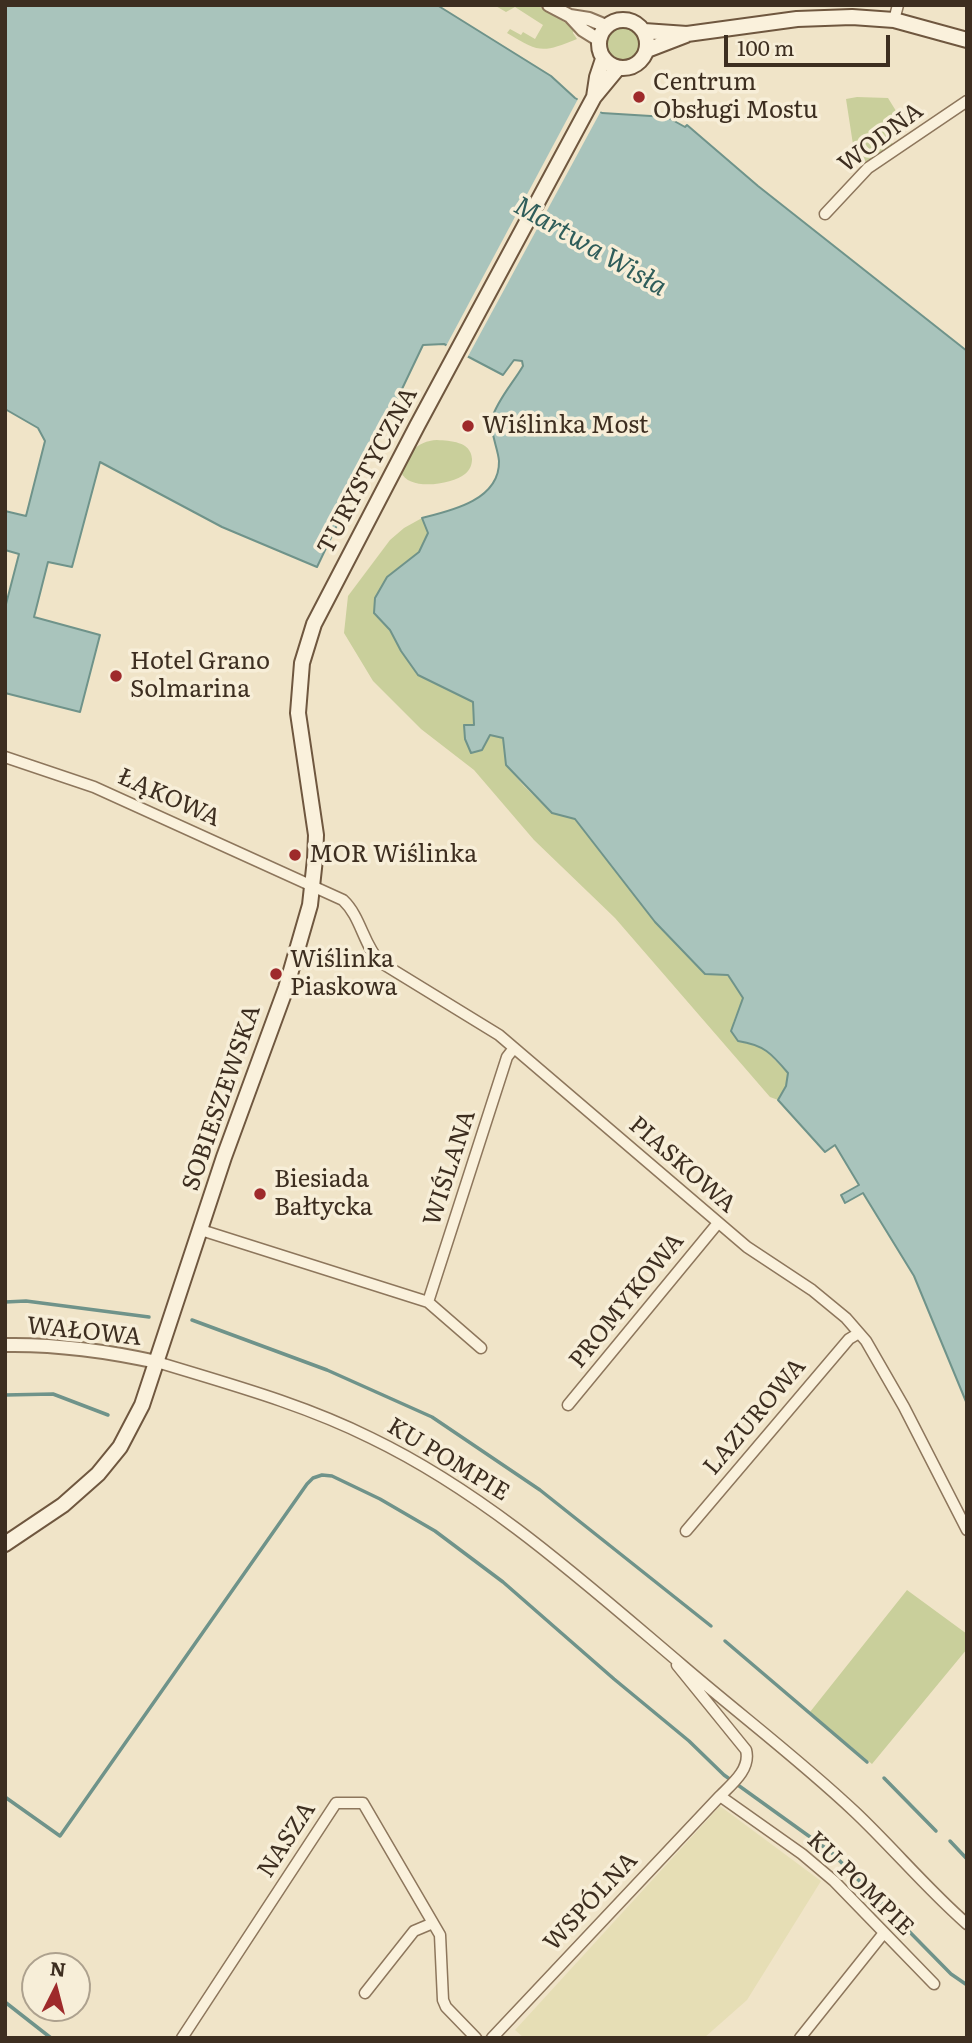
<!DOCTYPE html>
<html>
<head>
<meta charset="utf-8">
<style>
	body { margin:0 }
	#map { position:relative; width:972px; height:2043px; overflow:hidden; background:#f0e4c8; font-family:Literata,serif }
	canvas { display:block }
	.frame { position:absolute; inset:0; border:7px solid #3d2e20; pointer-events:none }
	.north { position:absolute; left:21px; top:1952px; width:70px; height:70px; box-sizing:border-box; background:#f7eed8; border:2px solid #ada18e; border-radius:50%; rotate:6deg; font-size:19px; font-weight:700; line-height:28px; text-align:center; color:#3d2e20 }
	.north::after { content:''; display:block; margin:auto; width:24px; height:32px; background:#9e2a2b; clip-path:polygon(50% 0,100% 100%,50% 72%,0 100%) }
	.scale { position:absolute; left:724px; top:35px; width:166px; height:32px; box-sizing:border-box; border:4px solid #3d2e20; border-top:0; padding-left:9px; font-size:21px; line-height:24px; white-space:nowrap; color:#3d2e20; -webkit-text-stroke:5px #f7eed8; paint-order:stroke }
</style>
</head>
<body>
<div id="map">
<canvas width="972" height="2043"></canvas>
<div class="frame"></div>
<div class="north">N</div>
<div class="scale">100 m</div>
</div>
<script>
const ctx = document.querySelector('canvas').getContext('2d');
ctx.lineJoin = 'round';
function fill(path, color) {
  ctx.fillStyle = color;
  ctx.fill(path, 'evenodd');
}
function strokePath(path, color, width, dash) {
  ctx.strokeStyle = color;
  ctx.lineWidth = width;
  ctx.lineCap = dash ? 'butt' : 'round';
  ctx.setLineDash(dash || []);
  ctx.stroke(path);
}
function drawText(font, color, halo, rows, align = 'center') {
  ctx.font = font + ' Literata,serif';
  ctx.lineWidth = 7;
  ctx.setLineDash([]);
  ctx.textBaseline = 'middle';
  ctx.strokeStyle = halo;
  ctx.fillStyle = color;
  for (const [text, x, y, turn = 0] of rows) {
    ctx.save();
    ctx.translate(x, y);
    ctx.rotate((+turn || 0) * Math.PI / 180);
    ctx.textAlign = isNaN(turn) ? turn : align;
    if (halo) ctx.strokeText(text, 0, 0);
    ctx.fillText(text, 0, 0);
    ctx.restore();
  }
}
const farmland = new Path2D(`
	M720,1806l101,75 -74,119 -43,38h-180l-9,-8z`);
const green = new Path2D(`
	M494,5h43l37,23 -1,5 4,6c-35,14 -37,14 -70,-6l3,-4 11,6 2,-3 12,7 8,-14 -28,-18 -9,5z
	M607 44a16 16 0 1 1 32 0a16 16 0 1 1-32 0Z
	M857,97l31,1 13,21 -14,17 7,10 -20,13 -18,5 -10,-65z
	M437,440c13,1 34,1 35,19 0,6 -2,11 -7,15 -12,10 -56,18 -64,-2 7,-18 15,-31 36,-32z
	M422,518l6,15 -9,19 -32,25 -13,37 16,16 11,21 17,24 55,27 1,23h-9l17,25 8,-15 13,2 3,28 18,21 28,27 23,6 80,103 73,53 15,23 -10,25 5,18 21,3 29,29 -2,13 -8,14 -8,-3 -155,-179 -81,-78 -60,-70 -53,-41 -48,-48 -29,-48 4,-37 42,-56 14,-12z
	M907,1590l60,44v15l-95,115 -62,-52z`);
const water = new Path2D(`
	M5,5h432l114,71 24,22 27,15 65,4 18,10 2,-2 71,61 209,165v1053l-53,-128 -51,-83 -18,10 -4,-8 18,-10 -24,-40 -10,7 -47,-52 8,-14 2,-13c-17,-20 -24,-28 -50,-32l-7,-10 12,-33 -15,-23 -23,-1 -50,-52 -80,-103 -23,-6 -46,-48 -3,-27 -13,-3 -8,15 -11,3 -6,-14 -1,-14h10l-1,-23 -55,-27 -17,-24 -11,-21 -16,-17 1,-15 12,-21 32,-25 9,-19 -6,-15c29,-7 78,-18 77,-57 -1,-13 -10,-31 -7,-43 6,-19 21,-35 31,-52l-1,-5 -8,-1 -11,15 -59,-31 -21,1 -106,222 -95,-40 -122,-65 -28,105 -24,-5 -14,55 66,18 -20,77 -75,-19v-85l14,-54 -14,-4v-39l21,5 19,-75 -7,-13 -33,-19z`);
const pier = new Path2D(`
	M579,97l23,12 -136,251 -21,-12z`);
const stream = new Path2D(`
	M5,1302l21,-1 123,16
	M192,1320l135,50 105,47 108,73 171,136
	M5,1395l48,-1 55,21
	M725,1641l142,121
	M884,1778l52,53
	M5,1797l55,39 247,-352 6,-6 9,-3 10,1 48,23 55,32 68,51 111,97 75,62 35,34 107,77 120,122 16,11
	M950,1841l17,18
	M5,2002l46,36`);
const minor = new Path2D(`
	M894,20l4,-15
	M825,214l43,-46 99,-67
	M5,757l89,30 249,113c18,17 20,44 37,62l119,73 248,212 65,43 34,28 20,23 38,66 63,123
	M201,1230l227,72 79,-245 7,-9
	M428,1302l53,46
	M157,1362c72,22 146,42 214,76 116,56 213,144 311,227 57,49 118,95 173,147 38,36 72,77 112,112
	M568,1405l150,-182
	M686,1531l163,-192 10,-6
	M677,1665l69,85c5,19 -14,34 -26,46l82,58 32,27 100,103
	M365,1993l49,-62 19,-8 7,12 3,65 3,7 30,31
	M182,2038l154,-235h27l70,120
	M492,2038l228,-242
	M800,2038l83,-104`);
const tertiary = new Path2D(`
	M549,5l21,11 13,14 16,10
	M570,16l19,3 17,7
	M5,1345c52,-1 102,6 152,17`);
const secondary = new Path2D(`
	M599 44a24 24 0 1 1 48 0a24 24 0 1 1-48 0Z
	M644,31l43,3 110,-15 55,-2 42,3 73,20
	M647,50l39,-15
	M594,97l3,-20 6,-18
	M5,1544l58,-39 35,-31 22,-27 22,-42 82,-248 62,-169 24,-83 5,-46 1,-24 -18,-122 4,-50 12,-39 103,-198 177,-329 24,-29`);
const markers = [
	[639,97,7,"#9e2a2b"],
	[468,426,7,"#9e2a2b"],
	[116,676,7,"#9e2a2b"],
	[295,855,7,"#9e2a2b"],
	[276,974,7,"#9e2a2b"],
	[260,1194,7,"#9e2a2b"]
];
const poiNames = [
	["Centrum",653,83],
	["Obsługi Mostu",653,111],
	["Wiślinka Most",482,426],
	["Hotel Grano",130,662],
	["Solmarina",130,690],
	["MOR Wiślinka",309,855],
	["Wiślinka",290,960],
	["Piaskowa",290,988],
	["Biesiada",274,1180],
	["Bałtycka",274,1208]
];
const streetNames = [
	["WODNA",881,138,-37],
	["TURYSTYCZNA",368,471,-62],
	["ŁĄKOWA",169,798,24],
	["SOBIESZEWSKA",222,1098,-71],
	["PIASKOWA",682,1165,41],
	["WIŚLANA",450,1168,-72],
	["PROMYKOWA",627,1301,-51],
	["WAŁOWA",84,1332,6],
	["LAZUROWA",755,1417,-50],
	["KU POMPIE",448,1460,31],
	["NASZA",287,1840,-57],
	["KU POMPIE",860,1884,44],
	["WSPÓLNA",591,1902,-47]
];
const waterNames = [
	["Martwa Wisła",590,247,30]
];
fill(farmland, '#e6deb5');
fill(green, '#c9cf9b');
fill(water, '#a9c4bc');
strokePath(water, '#6f938a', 2);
fill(pier, '#f0e4c8');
strokePath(stream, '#6f938a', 3.5);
strokePath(minor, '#8d765c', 13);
strokePath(tertiary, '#8d765c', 16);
strokePath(secondary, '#6f573f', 18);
strokePath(minor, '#faf1dc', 10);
strokePath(tertiary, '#faf1dc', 12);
strokePath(secondary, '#faf1dc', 14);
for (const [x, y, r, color] of markers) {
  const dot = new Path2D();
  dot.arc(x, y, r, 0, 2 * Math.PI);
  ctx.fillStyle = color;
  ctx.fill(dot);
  strokePath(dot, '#f7eed8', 2.5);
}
drawText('24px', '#3d2e20', '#f7eed8', poiNames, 'left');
drawText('24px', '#3d2e20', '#f7eed8', streetNames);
drawText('italic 26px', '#2f5d5a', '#f7eed8', waterNames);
</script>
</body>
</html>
